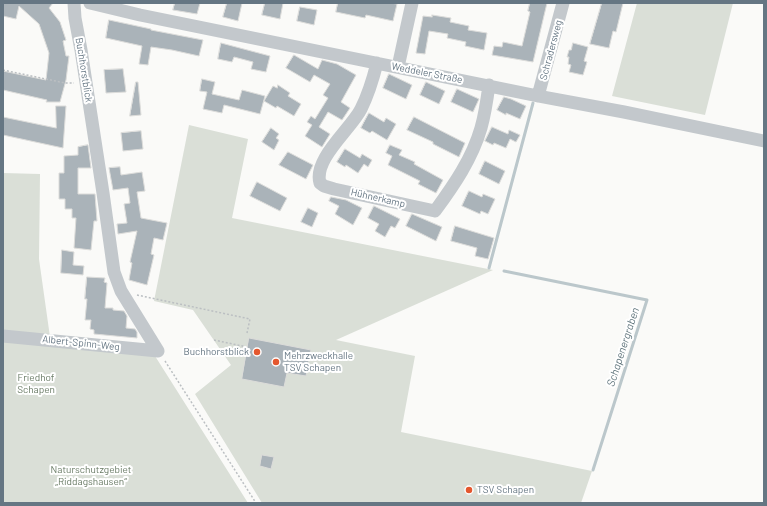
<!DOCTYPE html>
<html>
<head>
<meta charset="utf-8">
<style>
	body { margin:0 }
	#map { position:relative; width:767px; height:506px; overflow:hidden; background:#fafaf8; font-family:Barlow,sans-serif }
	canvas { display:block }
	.frame { position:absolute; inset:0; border:4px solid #657683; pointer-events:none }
</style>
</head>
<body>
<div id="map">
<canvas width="767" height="506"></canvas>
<div class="frame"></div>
</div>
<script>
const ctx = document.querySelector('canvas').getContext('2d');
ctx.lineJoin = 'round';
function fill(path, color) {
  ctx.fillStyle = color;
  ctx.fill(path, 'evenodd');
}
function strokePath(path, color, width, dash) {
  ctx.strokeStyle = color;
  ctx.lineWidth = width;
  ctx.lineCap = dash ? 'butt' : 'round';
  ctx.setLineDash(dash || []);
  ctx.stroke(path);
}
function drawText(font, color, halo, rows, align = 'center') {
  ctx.font = font + ' Barlow,sans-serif';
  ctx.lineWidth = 4;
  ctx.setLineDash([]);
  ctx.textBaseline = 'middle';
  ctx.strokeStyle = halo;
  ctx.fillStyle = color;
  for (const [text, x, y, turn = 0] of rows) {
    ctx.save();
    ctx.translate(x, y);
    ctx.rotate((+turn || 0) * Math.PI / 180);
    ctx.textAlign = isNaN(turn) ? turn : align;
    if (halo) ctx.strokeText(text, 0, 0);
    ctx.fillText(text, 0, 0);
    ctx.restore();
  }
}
const green = new Path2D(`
	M637,3h96l-28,112 -93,-19z
	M189,125l59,14 -16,79 261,52 -157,70 79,16 -14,76 191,39 -11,32h-319l-67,-109 36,-29 -38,-55 -39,-9z
	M3,173l37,1 -1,85 11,78 105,19 93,147h-245z`);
const stream = new Path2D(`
	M489,268l44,-165
	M504,271l143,29 -54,170`);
const building = new Path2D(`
	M3,3h50l-4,5 11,14 6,18 -3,1 3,15h3l-3,24 -6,22h-14l1,-2 -44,-10v-19l43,9 3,-27 -10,-29 -20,-18 -3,13 -13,-3z
	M175,3h25l-3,11 -24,-4z
	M227,3h15l-4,18 -15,-4z
	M265,3h18l-3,16 -18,-4z
	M338,3h52l7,1 -4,17 -27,-6 -1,3 -29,-6z
	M530,3h17l-14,59 -41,-7 2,-9 8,1 1,-5 19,4 8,-34 -2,-1z
	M602,3h21l-7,29 -3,-1 -4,17 -19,-4z
	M300,7l17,3 -3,15 -17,-4z
	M432,15l19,3 -1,4 19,4 -1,4 19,3 -3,17 -19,-4 1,-4 -19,-4 1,-4 -19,-3 -4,23 -9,-1 7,-37 9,1z
	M109,20l42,9v1l52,10 -4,16 -27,-6 -21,-3 -3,18 -9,-1 3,-18 -36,-8z
	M221,43l49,13 -4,16 -15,-3 2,-7 -19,-5 -2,5 -14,-3z
	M573,43l15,4 -4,14 3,1 -4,13 -14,-3 2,-7 -3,-1 1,-7h-2l2,-7h2z
	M294,55l24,14 4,-9 15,4 19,11 -15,27 9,6 -8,12 -14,-8 -9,15 11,7 -8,13 -17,-11 7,-11 -5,-3 4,-6 4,3 13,-21 -5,-3 7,-11 -16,-9 -4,7 -24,-14z
	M123,69l3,23 -20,1 -2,-23z
	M389,74l23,11 -6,14 -23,-11z
	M202,79l13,3 -3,12 27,6 3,-10 23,6 -5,18 -36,-9 -2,8 -19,-4 4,-17 -7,-1z
	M136,82h2l3,33 -11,1z
	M426,82l19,9 -6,13 -19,-9z
	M278,85l12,8 -2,3 13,8 -7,12 -17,-10 -1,2 -12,-7 9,-15 4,2z
	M457,89l22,10 -6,13 -22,-10z
	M504,97l7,2 15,7 -6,13 -14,-6v2l-9,-5z
	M56,106h10l-3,42 -60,-13v-18l53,11z
	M369,113l15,9 2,-4 10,6 -9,16 -15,-9 -2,2 -9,-5z
	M414,117l51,26 -6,14 -26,-13v-2l-26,-12z
	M492,127l16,7 1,-4 11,5 -4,7 -6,-3 -4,9 -12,-5 -1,2 -8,-4z
	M271,128l8,6 -3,4 3,2 -5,10 -12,-8z
	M141,131l2,18 -20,2 -2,-18z
	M88,145l3,23h-13v26h17l2,27h-3l-3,29 -17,-2 2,-30h-4v-9h-7v-10h-6v-26h5v-17l14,-1v-8z
	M390,145l12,5 -3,5 16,7 -1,2 29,16 -7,13 -18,-9 2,-3 -32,-16 4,-9 -6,-3z
	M345,149l15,9 2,-4 10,6 -4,7 -4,-3 -6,9 -12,-8 -1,2 -8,-5z
	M288,152l25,13 -7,14 -27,-14z
	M485,161l20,10 -6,13 -20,-10z
	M120,167l1,8 21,-3 3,19 -8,1 4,26 26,5 -4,17 -9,-2 -3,16 3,1 -7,30 -18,-5 3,-17 -2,-1 7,-31 -19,3 -1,-10 10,-1 -3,-19 6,-1 -2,-15 -15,2 -4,-22z
	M257,182l30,16 -7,13 -30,-15z
	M469,191l13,6 1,-3 12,5 -7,15 -7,-3 -1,3 -18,-8z
	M331,197l15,3 16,8 -9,17 -18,-11 4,-8 -10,-5z
	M374,206l26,13 -5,9 -4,-2 -6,11 -10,-6 4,-7 -11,-6z
	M308,208l10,5 -6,14 -11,-5z
	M412,214l30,13 -6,14 -30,-15z
	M455,226l39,12 -6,21 -13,-3 2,-8 -26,-7z
	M62,250l12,2 -1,13 11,1 -1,9 -22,-2z
	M87,277l18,1 -1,4 3,1 -2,25h8v2l11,1 3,5 -1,12 9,1 2,3v6l-43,-4v-4l-4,-1 1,-9h-6l2,-21h-2z
	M249,338l62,12 -5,26 -19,-3 -3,14 -42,-8z
	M262,455l12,2 -3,12 -11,-3z`);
const path = new Path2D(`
	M3,70l62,13h9
	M137,295l113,24 -3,14
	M214,340l33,7
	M165,361l91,142`);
const minor = new Path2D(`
	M74,3l1,15 6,32 22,143 11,79 7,19 37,60
	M90,3l50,12 398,81 86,16 140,29
	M377,63c-4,16 -9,32 -16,46 -10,20 -48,50 -41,74l4,3 10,3 101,22c19,-26 37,-52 46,-83 4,-14 6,-28 8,-43
	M398,67l14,-64
	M538,96l25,-93
	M3,336l155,15`);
const markers = [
	[257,352,4,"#e4572e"],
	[276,362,4,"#e4572e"],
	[469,490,4,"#e4572e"]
];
const streetNames = [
	["Schradersweg",551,50,-75],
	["Buchhorstblick",84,70,81],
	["Weddeler Straße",427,73,11],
	["Hühnerkamp",378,198,13],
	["Albert-Spinn-Weg",81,343,6]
];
const poiNames = [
	["Buchhorstblick",249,352,"right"],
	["Mehrzweckhalle",284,356],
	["TSV Schapen",284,368],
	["TSV Schapen",477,490]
];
const parkNames = [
	["Friedhof",36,378],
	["Schapen",36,390],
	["Naturschutzgebiet",91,470],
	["„Riddagshausen“",91,482]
];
const waterNames = [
	["Schapenergraben",623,347,-72]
];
fill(green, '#dadfd7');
strokePath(stream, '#bbc7cb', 3);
fill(building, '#aab3b9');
strokePath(building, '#dcdcda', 1);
strokePath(path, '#bbbfc2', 1.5, [2, 2]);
strokePath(minor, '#c3c8cc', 13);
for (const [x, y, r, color] of markers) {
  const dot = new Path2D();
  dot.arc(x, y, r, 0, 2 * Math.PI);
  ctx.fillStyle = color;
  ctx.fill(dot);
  strokePath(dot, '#fff', 1.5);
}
drawText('10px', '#657683', '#fff', streetNames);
drawText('10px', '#657683', '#fff', poiNames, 'left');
drawText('10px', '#687a64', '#fff', parkNames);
drawText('italic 11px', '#60757c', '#fff', waterNames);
</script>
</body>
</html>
